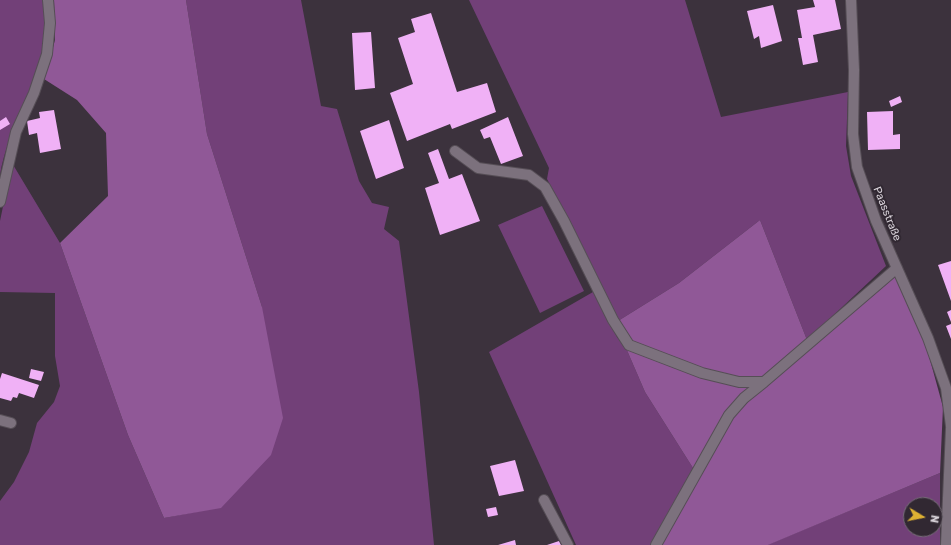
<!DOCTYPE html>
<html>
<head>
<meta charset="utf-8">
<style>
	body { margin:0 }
	#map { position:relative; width:951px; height:545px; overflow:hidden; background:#3c323d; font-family:Rubik,sans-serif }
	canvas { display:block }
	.north { position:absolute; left:903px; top:497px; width:40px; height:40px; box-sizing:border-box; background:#312832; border:1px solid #746c75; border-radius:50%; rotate:100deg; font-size:11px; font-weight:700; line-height:16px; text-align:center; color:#d9d3da }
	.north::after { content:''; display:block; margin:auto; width:14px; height:18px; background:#deb133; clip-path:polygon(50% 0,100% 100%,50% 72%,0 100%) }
</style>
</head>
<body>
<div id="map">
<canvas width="951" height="545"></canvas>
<div class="north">N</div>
</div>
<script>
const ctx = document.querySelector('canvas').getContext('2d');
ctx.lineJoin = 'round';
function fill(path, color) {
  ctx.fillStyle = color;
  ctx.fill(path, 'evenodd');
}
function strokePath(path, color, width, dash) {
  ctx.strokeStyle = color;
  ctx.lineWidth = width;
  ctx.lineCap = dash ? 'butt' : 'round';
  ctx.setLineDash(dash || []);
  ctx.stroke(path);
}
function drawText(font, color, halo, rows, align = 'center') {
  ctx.font = font + ' Rubik,sans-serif';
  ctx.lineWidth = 4;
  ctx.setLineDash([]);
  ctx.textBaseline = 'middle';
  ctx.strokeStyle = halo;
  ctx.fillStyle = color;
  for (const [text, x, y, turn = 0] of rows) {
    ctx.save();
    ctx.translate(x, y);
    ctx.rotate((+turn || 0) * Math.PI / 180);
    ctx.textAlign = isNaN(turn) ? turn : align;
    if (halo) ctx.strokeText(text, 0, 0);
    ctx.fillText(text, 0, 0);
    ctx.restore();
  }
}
const green = new Path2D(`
	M0,0h45c1,17 3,38 -1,55 -12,41 -37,77 -44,120z
	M186,0h115l20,106 16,3 22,72 13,22 17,4 -5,22 15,12 20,151 15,153h-434v-44l14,-19 15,-30 8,-29 17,-21 6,-16 -5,-30v-63l-55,-1v-71l12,-58 48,80 68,192 36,83 57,-11 41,-200 -55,-173z
	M469,0h216l36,117 127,-25 -2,54 5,30 35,90 -79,74 -47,-120 -81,63 -61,38 -49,-102 -22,-40 2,-11z
	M542,206l42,85 -44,22 -42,-88z
	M593,292l24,45 9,11 19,44 48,76 -42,77h-75l-87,-193z
	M940,473v72h-173zM911,505h24v24h-24z`);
const forest = new Path2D(`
	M54,0h132l21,134 55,173 21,111 -12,37 -50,53 -57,10 -36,-83 -68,-192 48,-47 -2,-63 -29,-33 -33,-21 11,-39z
	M760,220l47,120 -44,39h-23l-36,-9 -73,-27 -13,-22 61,-38z
	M896,276l28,62 19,69 -3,66 -172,72h-107l72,-128 19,-19z
	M626,348l128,38 -50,64 -11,18 -48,-76z`);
const building = new Path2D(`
	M813,0h22l6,29 -28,6 5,27 -15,3 -5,-27h4l-5,-28 18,-3z
	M773,5l9,36 -21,7 -2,-12 -5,3 -7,-28z
	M431,13l26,79 30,-9 9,29 -44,17 -2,-5 -43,17 -17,-48 23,-9 -15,-46 17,-6 -4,-13z
	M371,32l4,56 -20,2 -3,-57z
	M900,96l2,6 -11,5 -2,-6z
	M54,110l7,39 -21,4 -3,-20 -8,2 -2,-14 13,-3 -1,-6z
	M893,111v24l7,-1v15l-32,1 -1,-38z
	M6,117l4,7 -10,6v-9z
	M508,117l15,39 -22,8 -11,-27 -6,2 -4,-9z
	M389,120l15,48 -28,11 -16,-48z
	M438,149l11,30 13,-5 18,47 -40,14 -15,-47 14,-5 -11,-30z
	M951,261v40l-13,-36z
	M951,310v12l-4,-10z
	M951,324v15l-5,-13z
	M31,369l13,3 -3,9 -12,-3z
	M2,373l37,12 -5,13 -15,-5 -2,5 -4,-1 -2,4 -11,-3v-19z
	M515,460l9,31 -25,5 -9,-30z
	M496,507l2,8 -10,2 -2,-8z
	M515,540l1,5h-18z
	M559,541l2,4h-14z`);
const minor = new Path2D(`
	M851,0l3,70 -1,64 4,33 19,54 52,117 18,50 5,38
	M455,151l23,17 51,7 16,12 19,34 49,99 16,25 73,28 37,9h25l133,-114
	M0,202l16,-70 18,-39 13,-39 3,-31 -2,-23
	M0,420l11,3
	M544,500l24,45
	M656,545l73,-130 15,-17 20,-16
	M946,545l5,-117`);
const streetNames = [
	["Paasstraße",887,214,68]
];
fill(green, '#724078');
fill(forest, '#905897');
fill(building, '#f0b1f6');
strokePath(minor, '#564e56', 12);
strokePath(minor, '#7c717d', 10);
drawText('11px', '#d9d3da', '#312832', streetNames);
</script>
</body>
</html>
